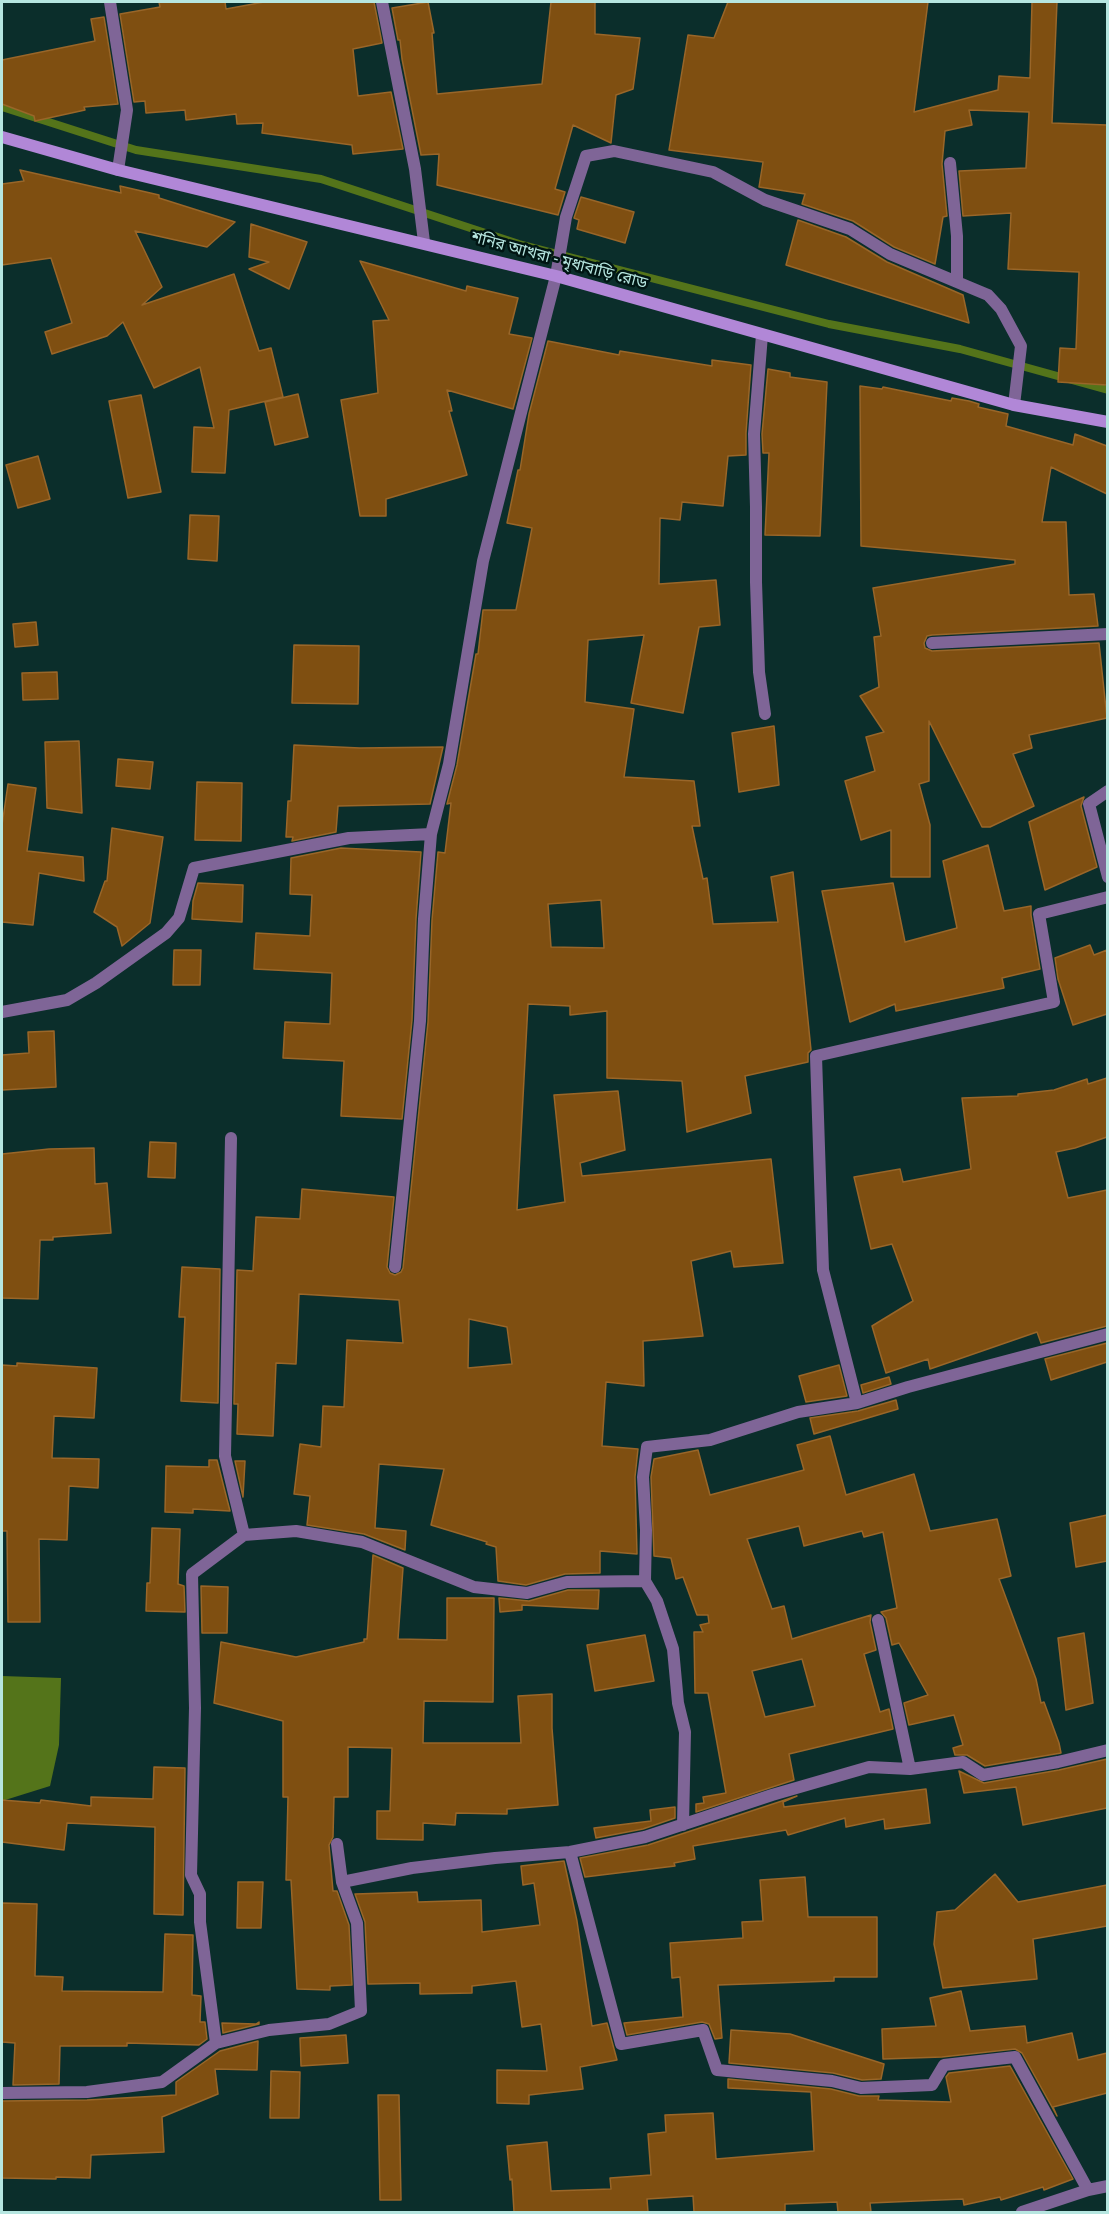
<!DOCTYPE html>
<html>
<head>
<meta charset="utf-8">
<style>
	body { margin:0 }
	#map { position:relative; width:1109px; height:2214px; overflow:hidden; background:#0b2e2b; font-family:Roboto,sans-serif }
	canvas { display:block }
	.frame { position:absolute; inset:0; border:3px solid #b6e6e0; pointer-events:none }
</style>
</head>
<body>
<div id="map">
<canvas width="1109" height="2214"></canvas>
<div class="frame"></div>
</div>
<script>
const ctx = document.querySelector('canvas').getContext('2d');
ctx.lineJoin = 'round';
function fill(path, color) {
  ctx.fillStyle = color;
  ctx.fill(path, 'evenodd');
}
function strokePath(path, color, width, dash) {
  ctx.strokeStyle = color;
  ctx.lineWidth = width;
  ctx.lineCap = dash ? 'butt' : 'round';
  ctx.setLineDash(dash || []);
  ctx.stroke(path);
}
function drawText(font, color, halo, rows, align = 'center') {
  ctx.font = font + ' Roboto,"Noto Sans Bengali",sans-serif';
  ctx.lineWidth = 5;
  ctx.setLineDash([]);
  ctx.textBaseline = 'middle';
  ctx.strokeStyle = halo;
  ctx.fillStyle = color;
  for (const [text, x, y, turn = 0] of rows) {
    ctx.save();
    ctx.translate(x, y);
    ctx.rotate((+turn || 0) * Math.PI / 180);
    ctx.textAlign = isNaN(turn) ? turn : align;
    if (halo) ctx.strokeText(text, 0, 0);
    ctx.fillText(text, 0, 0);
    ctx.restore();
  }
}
const water = new Path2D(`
	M2,1676l59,2 -2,67 -9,41 -48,15z`);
const stream = new Path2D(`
	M2,107l134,43 185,29 198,65 310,80 131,25 148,41`);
const building = new Path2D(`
	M159,2h66l1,7 38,-7h110l8,41 -29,6 5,47 33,-4 12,57 -50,5 -1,-9 -90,-12 1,-10 -26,1 -1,-10 -50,6 -1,-10 -39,3 -1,-12 -11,1 -14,-88 40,-7z
	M428,2l6,31h-2l5,61 105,-10 9,-82h44v32l45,4 -7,51 -17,6 -5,48 -38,-18 -18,64 10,3 -7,23 -121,-30 2,-31 -18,1 -19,-96 -2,-19h-2l-6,-32z
	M728,2h200l-14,110 84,-22 1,-14 31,2 2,-76h25l-5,121 55,2v260l-49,-3 2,-34 16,1 3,-77 -71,-3 3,-56 -48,3 -4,-45 67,-3 3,-56 -60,-2 3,15 -27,6 -3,33 5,52 -4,1 -8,47 -41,-17 -41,-26 -51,-17 3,-10 -46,-7 4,-25 -94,-12 19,-115 26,3z
	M104,17l14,87 -34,3 1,3 -50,11 -1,-5 -32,-12v-44l93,-19 -4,-22z
	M20,170l101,23 -1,-7 39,9v3l76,24 -28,25 -72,-16 27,56 -20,18 92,-31 25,77 12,-3 12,49 -54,13 -4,63 -33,-1 2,-45 20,1 -14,-61 -46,21 -31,-66 -16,14 -55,18 -7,-22 27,-9 -21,-65 -49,7v-81l22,-3z
	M581,197l53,15 -9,31 -48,-14 2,-9 -5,-2z
	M798,220l48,17 41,25 76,33 6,28 -183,-58z
	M251,224l56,18 -18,47 -40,-20 20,-7 -20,-5z
	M360,261l106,30 1,-5 51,12 -9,36 23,4 -19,71 -66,-19 5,21h-3l18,64 -81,24v17h-26l-19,-116 37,-7 -5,-72 16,-1z
	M548,341l71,14 1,-4 92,15v-6l39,5 -5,68v22l-18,1 -5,50 -41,-4 -2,18 -20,-2 -1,66 57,-4 4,45 -21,2 -16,86 -52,-10 13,-68 -56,5 -3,62 49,7 -10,68 70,4 6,45h-8l11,53 4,-1 6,46 65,-2 -7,-45 22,-5 18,178 -3,3v9l-63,14 6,37 -64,19 -5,-51 -75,-3v-67l-37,4v-9l-42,-2 -11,206 48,-8 -11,-107 64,-4 7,59 -45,13 2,13 189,-17 12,104 -49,4 -3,-16 -40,10 12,75 -60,5 1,45 -38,-4 -4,64 36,3 -3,28 2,77 -37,-3v22l-35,1 -39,11 -28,-4 -2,-34 -10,-3 1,-2 -56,-17 13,-56 -65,-5 -4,64 31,3 -1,19 -41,-16 -57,-9 3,-29 -16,-2 6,-50 21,3 2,-41 21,1 3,-67 56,3 -4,-43 -100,-6 -3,70 -20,-1 -3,73 -36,-2 1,-30h-4l3,-134 16,1 3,-54 44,2 2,-30 92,8 -7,70 3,6 5,2 6,-3 2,-4 25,-246 4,-102 6,-68 7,1 6,-50 -4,1 10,-39 19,-111h2l5,-44h33l16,-82 -25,-5 11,-53h2l9,-56zM601,900l3,48 -53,-1 -3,-43zM469,1319l38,8 5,37 -44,4z
	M768,369l22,4v4l37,5 -7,154 -55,-1 4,-82h-6l-1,-19z
	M860,386l22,3 1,-2 68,14 1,-3 17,3 10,3 -1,3 30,7 -2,12 67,19 2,-11 32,12v48l-56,-27 -9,55h24l3,73 25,-1 4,32 -166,9 -5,1 -3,7 1,5 7,3 167,-8 8,75 -78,17 3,13 -19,6 21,52 -44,21h-8l-53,-106v60l-10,3 11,41v52h-39v-47l-30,10 -16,-59 30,-10 -9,-34 18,-5 -24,-36 19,-9 -5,-50 7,-1 -8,-48 142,-24v-4l-154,-14z
	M298,394l10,43 -33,8 -10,-43z
	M141,395l20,97 -33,6 -19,-97z
	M38,456l12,43 -32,9 -12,-43z
	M190,515l29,1 -2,45 -29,-2z
	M36,622l2,23 -23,2 -2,-23z
	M294,645l65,1 -1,58 -66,-1z
	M57,672l1,27 -35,1 -1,-27z
	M774,726l5,59 -40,7 -7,-59z
	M79,741l3,72 -35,-5 -2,-66z
	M294,745l66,3 83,-1 -13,57 -92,2 -2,26 -44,9 1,-4h-7l2,-36h3z
	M118,759l35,3 -3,27 -34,-3z
	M197,782l45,1 -1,58 -46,-1z
	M8,784l28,4 -9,63 56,6 1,24 -45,-8 -6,52 -31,-3v-97z
	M1084,797l-3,9 16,61 -52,23 -16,-68z
	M112,828l51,9 -13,86 -28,23 -5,-19 -23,-15 11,-31h2z
	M988,845l16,66 27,-5v9l9,54 -38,9 2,10 -108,23 -1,-7 -45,18 -28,-131 71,-8 12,59 52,-14 -14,-67z
	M341,848l80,4 -5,67 -4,101 -10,99 -61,-3 3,-55 -61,-3 2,-36 45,2 2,-51 -78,-4 2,-36 54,3 2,-41 -22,-1 1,-36z
	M198,883l45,2 -1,37 -50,-3 1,-18z
	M1090,945l4,10 13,-5v64l-34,11 -15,-46 -3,-21z
	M174,950h27l-1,35h-27z
	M54,1031l2,56 -54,3v-35l27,-2 -1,-21z
	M1107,1078v59l-32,11 -19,4 12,46 39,-8v136l-66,17 -4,-11 -107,37 -2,-10 -42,14 -14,-47 41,-25 -21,-57 -21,5 -17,-72 46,-8 3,13 68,-13 -9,-71 56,-2v-2l36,-4 33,-11 1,5z
	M150,1142l26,1 -1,35 -27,-1z
	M94,1148l1,36 12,-1 4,50 -58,4v3h-13l-2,59 -36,-1v-144l47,-5z
	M182,1267l38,2 -2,134 -37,-2 4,-84h-6z
	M1107,1343v19l-56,18 -6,-21z
	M17,1363l80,5 -3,50 -40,-2 -2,42 47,1 -1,29 -29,-2 -2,54 -28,-1 1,83h-32l-1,-91h-5v-166l15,1z
	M839,1365l8,31 -41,6 -7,-26z
	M889,1377l2,7 -28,9 -2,-8z
	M896,1400l2,9 -84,25 -4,-16 48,-7z
	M830,1436l16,59 68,-21 16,57 67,-12 14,57 -12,3 37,100 5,24 3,-1 15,41 2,10 -76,13 -18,-11h-12l-2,-7 10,-3 -9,-30 -45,10 -5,-22 24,-8 -29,-52 -7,2 -6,-27 -5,-6 16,-4 -14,-76 -19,5 -2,-6 -58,15 -5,-20 -52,13 25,70 12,-3 8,33 79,-24 -1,7 6,28 -12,4 16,58 9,-3 4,20 -104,25 5,26 -98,32v-8l8,-1 -1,-6 23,-4 -18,-100h-13l-1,-61h9l-3,-7 9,-2 -1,-8h-11l-14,-38 -7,2 -5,-21 -17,-2 -3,-79 3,-18 44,-9 12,45 94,-25 -7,-25zM802,1659l13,47 -50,11 -13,-46z
	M209,1460h8l13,51 -37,-2v4l-28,-1 1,-46 43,1z
	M235,1461h10l-2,36z
	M1107,1515v46l-31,6 -6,-44z
	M152,1528l28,1 -2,55 6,2 1,26 -39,-1 1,-28h3z
	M373,1555l30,13 -5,71 49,1v-42h47l-1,104 -69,-1 -1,42h98l-3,-47 34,-2v34l6,77 -51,4v5l-51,-1 -1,12 -32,-2v17l-46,-1v-28h13l2,-63 -44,-1v50h-14l-1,40 -4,8 4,46h4l12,34 3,60 -22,1v4l-33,-1 -6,-109h-5l2,-83h-5v-76l-69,-18 7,-61 75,15 68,-15v-3h3z
	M201,1586l27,1 -1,46h-25z
	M568,1590h31l-1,19 -76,-4v5l-22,2 -1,-14 30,3z
	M1084,1633l9,70 -27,7 -8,-72z
	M645,1635l9,46 -59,10 -8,-46z
	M1107,1759v49l-84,17 -7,-38 -52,6 -5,-22 25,12 75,-13z
	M154,1767l31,1 -2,147 -29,-1 1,-87 -88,-4 -3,27 -62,-8v-42l38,3 1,-3 50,6v-9l62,2z
	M926,1789l4,34 -45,6 -1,-10 -38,8 -1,-9 -57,17 -2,-5 -93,16 2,13 -21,4 1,3 -90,11 -5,-19 68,-13 149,-49 -14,6 1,5z
	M675,1807v11l-32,11 -47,9 -2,-10 57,-7 -1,-11z
	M564,1861l13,60 15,105 15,-3 10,37 -37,7 3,22 -54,6v9l-32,-1v-33l50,1 -6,-47 -19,3 -6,-46 -44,5v7l-52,1v-11l-52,1 -3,-62 -10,-28 62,-2 1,10 63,-2 1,32 58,-7 -6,-42 -11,2 -2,-19z
	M995,1874l23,28 89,-17v41l-74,13 4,40 -94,9 -9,-44 3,-32 18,-2z
	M805,1877l3,40h69v60h-43v4l-116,4 4,53 -7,1 -6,-15 -7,-2 -75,13 -3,-12 59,-6 -3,-40 -8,1 -2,-35 73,-5 -1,-16 21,-1 -3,-41z
	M238,1882h25l-2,46h-24z
	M2,1903l35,1 -2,72 28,1 -1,14 101,1 2,-58 28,1 -1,60 9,1 -1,26h5l2,17 -8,6 -72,-2v3h-67l-1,38 -46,1 2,-42 -13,-1z
	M961,1991l9,40 55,-5 2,17 45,-10 6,27 29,-7v40l-54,14 4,9 -35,-63 -7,-4 -73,8 -59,2 -1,-30 54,-3 -6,-28z
	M259,2022v2l-36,9 -1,-10 34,1z
	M731,2030l59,4 94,30 -3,15 -19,1 -29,-7 -104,-10z
	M346,2035l2,28 -47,3 -1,-28z
	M258,2041l-1,29 -42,-1 3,25 -56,23 2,35 -73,3 -1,23 -34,-1v2l-54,-1v-77l85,-1 89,-5v-13l44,-31z
	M1010,2066l63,113 -29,11 -1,-3 -42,13 -1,-3 -36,8 -1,-6 -93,4 1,9h-33l-1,-10 -52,2v8h-91l-1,-16 -46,3 1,13h-134l-2,-33 -2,1 -3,-34 40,-4 4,49 60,-2 -1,-11 41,-3 -3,-41 18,-2 -1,-17 48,-2 3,46 98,-8 -3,-59 -83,-4v-9l103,10 28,7h20l-1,4 73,2 -5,-25 3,-4z
	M271,2071l29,1 -1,46h-29z
	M378,2095h21l2,105h-21z`);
const service = new Path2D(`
	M950,163l7,73v46
	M556,276l10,-59 20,-61 28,-5 99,21 52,28 85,29 40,25 98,41 13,14 20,37 -7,59`);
const minor = new Path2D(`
	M110,2l17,108 -9,60
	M382,2l33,167 9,73
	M762,335l-8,99 2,73v75l3,90 6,42
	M932,643l176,-9
	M1108,791l-19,13 19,73
	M2,1012l65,-12 29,-17 70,-50 13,-15 15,-50 155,-30 82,-4
	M231,1138l-6,318 19,79
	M395,1267l25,-246 4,-102 7,-85 18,-70 34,-203 73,-285
	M857,1403l-34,-133 -7,-214 238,-54 -15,-88 69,-17
	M878,1620l32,149
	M683,1825l2,-93 -7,-29 -5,-54 -16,-48 -12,-20 1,-51 -3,-53 4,-30 63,-7 88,-28 59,-9 51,-16 200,-53
	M337,1844l5,38 70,-14 83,-10 75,-6 75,-15 127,-42 97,-28 41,2 53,-7 20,13 75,-13 50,-12
	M570,1852l51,192 82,-14 14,40 115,11 29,7 71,-3 12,-20 71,-8 73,133
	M216,2043l-16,-121v-28l-9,-19 4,-167 -3,-134 52,-39 52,-4 66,11 112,45 53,6 40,-11 78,-1
	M2,2093l85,-1 75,-10 54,-39 53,-13 60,-6 32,-13 -4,-88 -15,-41
	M1022,2212l66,-22 20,-4`);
const secondary = new Path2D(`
	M2,137l116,33 438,106 458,129 94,17`);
const streetNames = [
	["শনির আখরা - মৃধাবাড়ি রোড",559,261,15]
];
fill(water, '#54741a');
strokePath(stream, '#54741a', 8);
fill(building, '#7f4f11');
strokePath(building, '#996629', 1.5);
strokePath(service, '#7f6597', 12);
strokePath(minor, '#7f6597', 12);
strokePath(secondary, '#b187d7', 12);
drawText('16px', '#b6e6e0', '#001513', streetNames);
</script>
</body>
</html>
